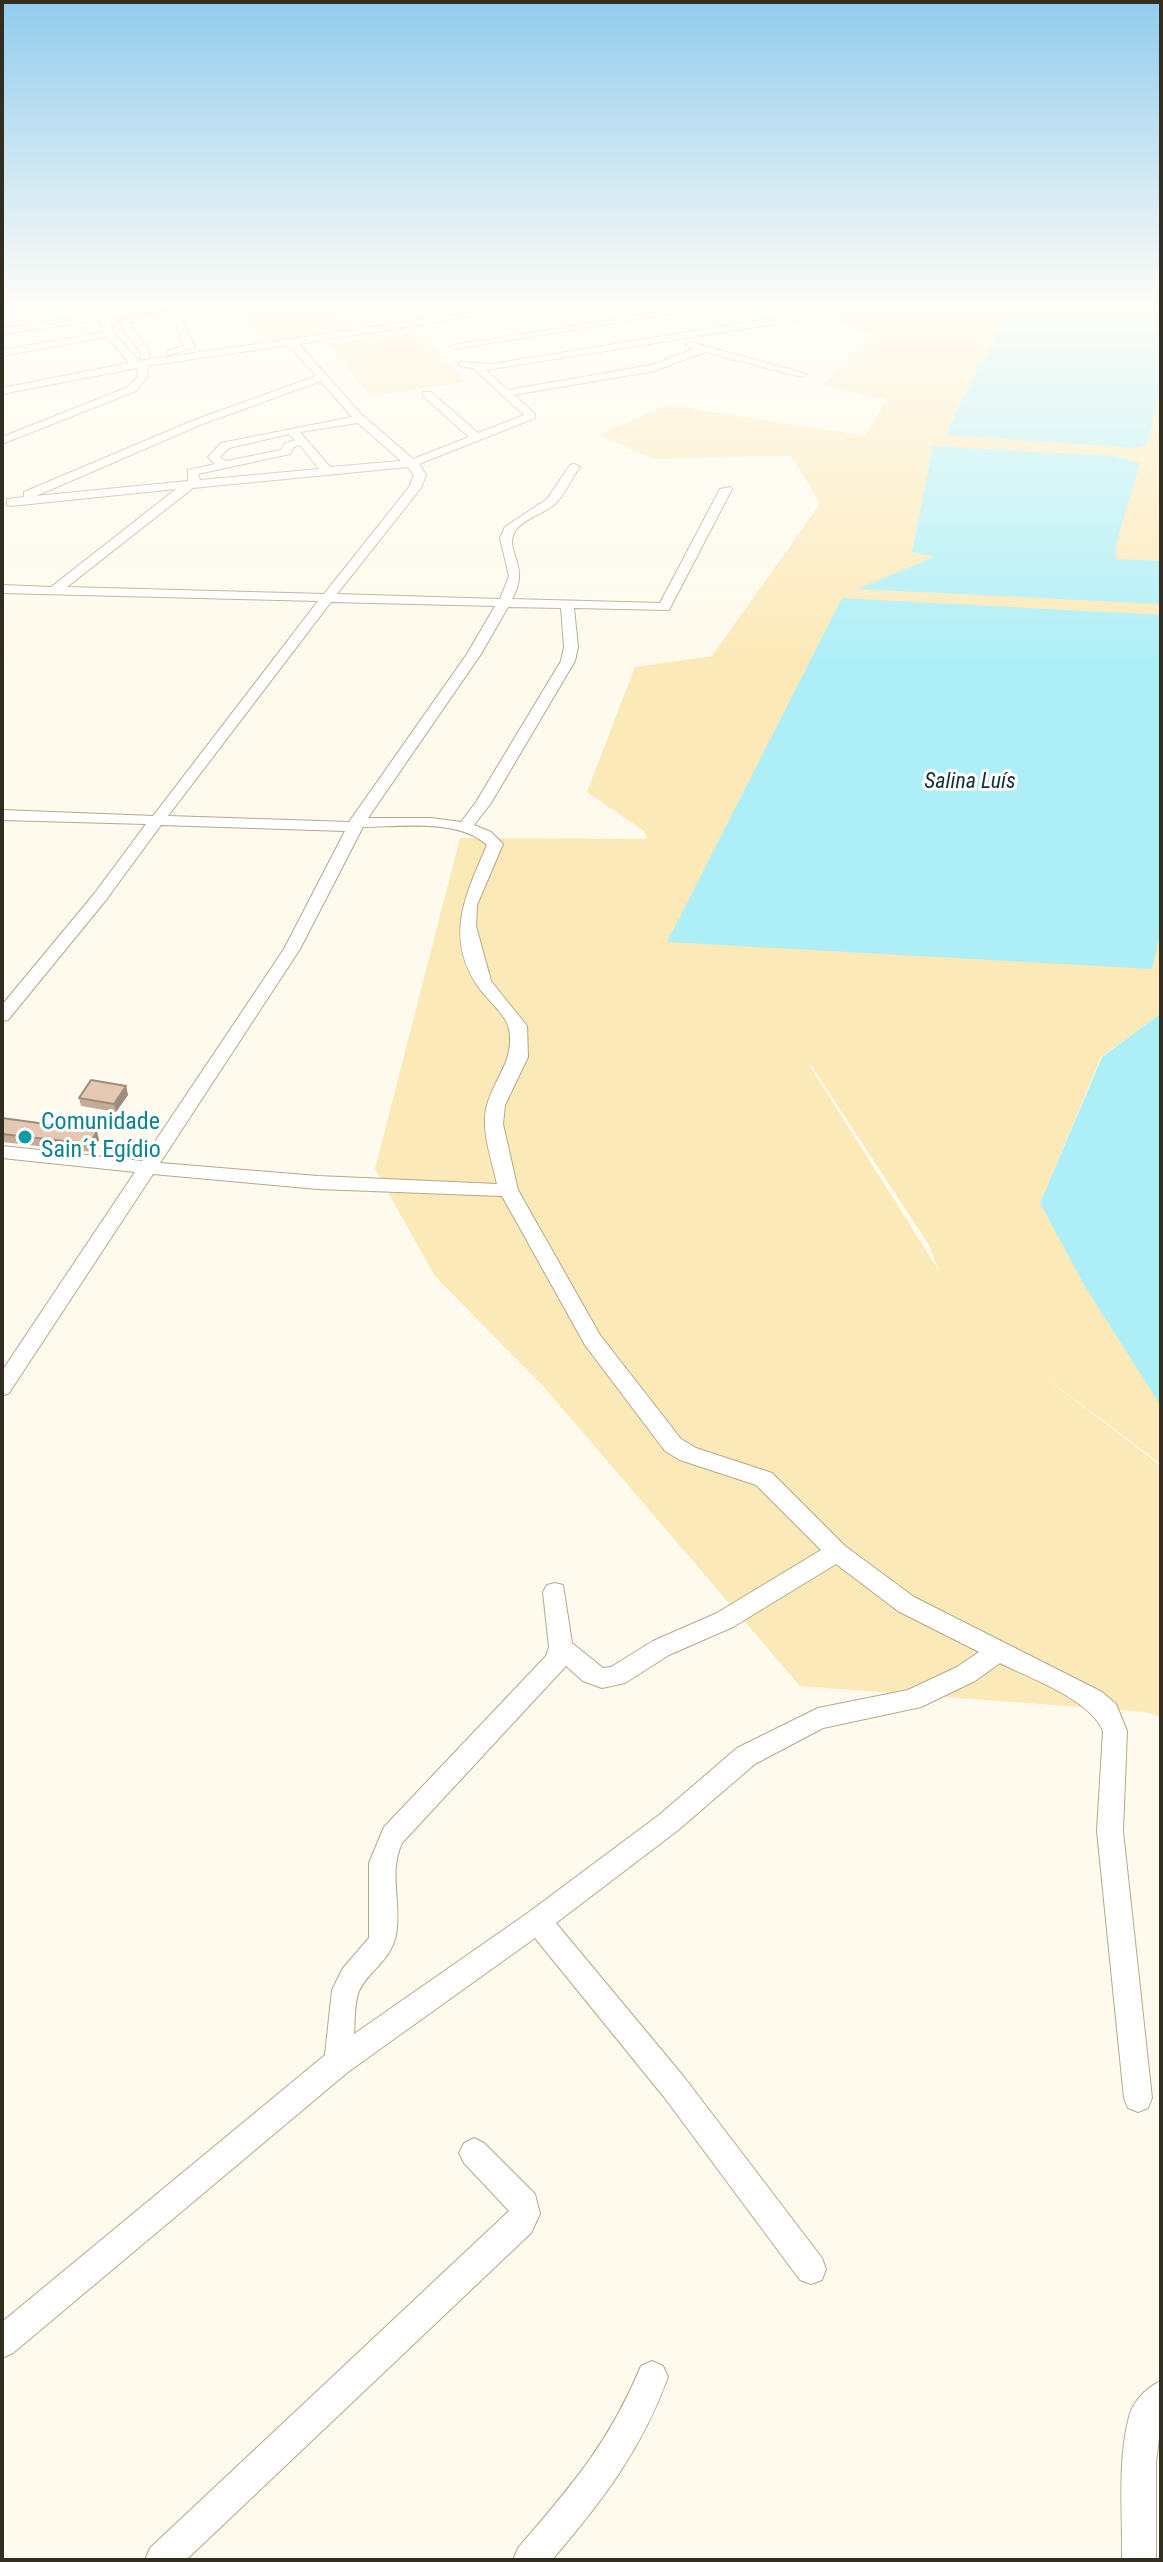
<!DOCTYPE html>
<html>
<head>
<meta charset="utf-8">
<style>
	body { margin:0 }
	#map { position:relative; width:1163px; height:2562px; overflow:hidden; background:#fefaed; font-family:"Roboto Condensed",sans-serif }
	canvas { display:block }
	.frame { position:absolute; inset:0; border:4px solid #322d21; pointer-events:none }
</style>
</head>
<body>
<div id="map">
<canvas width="1163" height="2562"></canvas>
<div class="frame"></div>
</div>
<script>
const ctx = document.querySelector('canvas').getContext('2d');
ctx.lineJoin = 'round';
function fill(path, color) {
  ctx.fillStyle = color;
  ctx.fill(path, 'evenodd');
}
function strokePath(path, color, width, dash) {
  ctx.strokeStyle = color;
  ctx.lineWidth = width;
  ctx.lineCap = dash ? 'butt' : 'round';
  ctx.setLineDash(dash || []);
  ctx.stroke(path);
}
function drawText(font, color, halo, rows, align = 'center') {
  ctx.font = font + ' "Roboto Condensed",sans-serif';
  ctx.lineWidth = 6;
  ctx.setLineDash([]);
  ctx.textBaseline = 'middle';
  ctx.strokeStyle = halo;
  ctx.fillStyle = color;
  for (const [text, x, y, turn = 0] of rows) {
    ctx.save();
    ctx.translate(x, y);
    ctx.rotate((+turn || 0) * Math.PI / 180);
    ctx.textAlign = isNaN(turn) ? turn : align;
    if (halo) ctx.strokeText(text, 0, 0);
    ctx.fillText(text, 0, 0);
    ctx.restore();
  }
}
const green = new Path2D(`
	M319,302l30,29 -82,12 -37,-40z
	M864,302h297v711l-60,44 -61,146 121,202v59l-135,-101 135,103v251l-16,-5 -345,-26 -256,-299 -109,-111 -60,-107 85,-331 187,1 -3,-8 -57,-39 48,-125 77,-11 108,-152 -29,-49 -137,4 -56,-24 70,-30 197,31 22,-36 -65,-15 50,-51 -42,-15zM811,1065l118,180 11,28 -130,-207z
	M419,332l46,50 -95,14 -42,-52z`);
const water = new Path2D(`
	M1014,302h147v81l-12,56 -4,6 -11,3 -188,-13 11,-26z
	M933,446l181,10 26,7 -24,81v15l45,2v43l-304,-15 77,-32 -22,-5z
	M842,598l319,17v315l-9,39 -485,-27z
	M1161,1013v393l-77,-121 -44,-82 62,-146z`);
const minor = new Path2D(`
	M183,302h28l-102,17 5,15 25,27 214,-31 -30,-28h11l30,26 62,-9 -19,-17h11l18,15 102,-15h27l-266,42 60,68 54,47 56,-22 -46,-41v-4h8l47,41 46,-18 -51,-47 -14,-2v-4l33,2 307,-50 39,-12h16l-54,18 -314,50 22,20 144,-25 42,-16 -9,-4 5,-3 117,32 -5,3 -97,-25 -51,19 -140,24 21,19v4l-116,46 7,11 -5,13 -84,106 163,5 9,-23 -9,-38 5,-11 42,-28 23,-34 4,-1 6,3c-8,11 -15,27 -25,37 -11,10 -33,15 -41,29 -9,19 17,34 -2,66l148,4 60,-114 10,-2 2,2 -63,121 -95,-2 4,39 -3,14 -84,142 -17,22 17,7 12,12 -26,61 -1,21 15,55 36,45 1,31 -23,48 -2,19 15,66 82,145 81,104 15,9 76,25 73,73 69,51 188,95 14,12 11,27 -4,100 29,267 -4,10 -10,4 -10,-4 -4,-10 -27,-267 6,-100c-13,-32 -72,-52 -103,-68l-25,18 -54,26 -98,21 -68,36 -78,67 -121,92 128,154 138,181 4,11 -4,11 -11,4 -11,-4 -136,-183 -129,-159 -187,134 -335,281 -11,5v-36l323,-267 7,-65 11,-22 26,-30v-75l15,-36 162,-171 3,-9 -6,-55 4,-7 8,-2 8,2 9,58 31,25 8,-1 42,-26 64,-28 104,-63 -65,-65 -76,-25 -15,-9 -80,-106 -83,-149 -184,-7 -165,-15 -144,219 -7,3v-25l133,-199 -133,-14v-12l140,15 142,-212 61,-118 -184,-6 -55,75 -98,120 -6,1v-16l92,-111 52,-70 -144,-4v-10l151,6 165,-215 -316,-8v-8l49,2 125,-98 -165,17 -4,-1v-6l17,-2v-5l168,-71 124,-45 -27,-31 -142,21 1,10 -12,15 -134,53v-7l126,-50 10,-11 -1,-8 -135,26v-6l127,-25 -22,-26 -105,19v-6l103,-18 -5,-12 -98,14v-6zM321,381l31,36 -131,26 -13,14 7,7 -27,6v11l-152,15 164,-71zM358,423l43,38 -71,6 -30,-35zM289,434l6,6 -10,3 -4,7 -55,11 -6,-4 9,-9zM300,445l19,24 -119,11 -2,-6 92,-20 4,-7zM408,467l6,8 -5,12 -85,107 -257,-7 126,-99zM331,602l164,4 -28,48 -118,168 -181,-6zM508,607l53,1 3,39 -3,14 -85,141 -15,20 -30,-4h-63l113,-164zM363,827c37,0 95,-9 124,18 -20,47 -43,90 -10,140 8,13 29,29 32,44 6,31 -14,48 -22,76 -7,24 5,55 10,79l-179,-8 -158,-13 140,-214zM836,1564l62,47 81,41 -22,15 -49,23 -90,18 -81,40 -78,67 -130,97 -175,122c1,-13 0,-30 5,-43 10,-21 31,-29 37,-56 6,-31 -8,-62 6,-92l164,-177 17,15 19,7 23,-5 44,-28 64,-28z
	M720,302h26l-292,47 -5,-3z
	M169,311l15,11 11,26 -28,7v-4l17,-5 -8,-21 -8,-8 -39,6 21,29 -1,7h-8l-1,-7 -23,-31z
	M474,2138l10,5 51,51 5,20 -9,19 -345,327h-41l5,-12 359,-337 -45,-48 -5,-10 5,-10z
	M652,2361l11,5 5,11c-27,74 -66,124 -116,183h-39l5,-12c54,-63 91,-105 123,-182z
	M1161,2381v41l-5,40v98h-34c1,-46 -5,-98 7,-143 4,-16 18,-30 32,-36z`);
const wall = new Path2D(`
	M126,1086l2,9 -12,17 -35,-6 -2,-8z
	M2,1118l97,22 -7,12 -90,-10z`);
const shadedWall = new Path2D(`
	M126,1086l2,9 -12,17 -2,-8z
	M97,1131l2,9 -7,12 -2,-8z`);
const building = new Path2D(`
	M91,1080l35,6 -12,18 -35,-6z
	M2,1118l95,13 -7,13 -88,-10z`);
const markers = [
	[25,1137,8,"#0f9aa8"]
];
const farWaternames = [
	["Salina Luís",970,782]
];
const cultureNames = [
	["Comunidade",41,1123],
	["Sain´t Egídio",41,1151]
];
fill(green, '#fce9b8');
fill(water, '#aeeff7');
strokePath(minor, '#b5a98b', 2);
fill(minor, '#fff');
fill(wall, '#c5ac99');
fill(shadedWall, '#a08c7d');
fill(building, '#e5c8b2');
strokePath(building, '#a08c7d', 2);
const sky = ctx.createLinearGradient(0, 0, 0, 661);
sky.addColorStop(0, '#91ccee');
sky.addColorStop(0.46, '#fffdf7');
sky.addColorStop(1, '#fffdf700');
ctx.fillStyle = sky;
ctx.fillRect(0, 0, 1163, 661);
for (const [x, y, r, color] of markers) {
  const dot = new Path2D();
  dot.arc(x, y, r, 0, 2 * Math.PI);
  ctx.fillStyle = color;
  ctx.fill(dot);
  strokePath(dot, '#fff', 3);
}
drawText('italic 22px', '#103134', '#fff', farWaternames);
drawText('24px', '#0d838f', '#fff', cultureNames, 'left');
</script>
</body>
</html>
